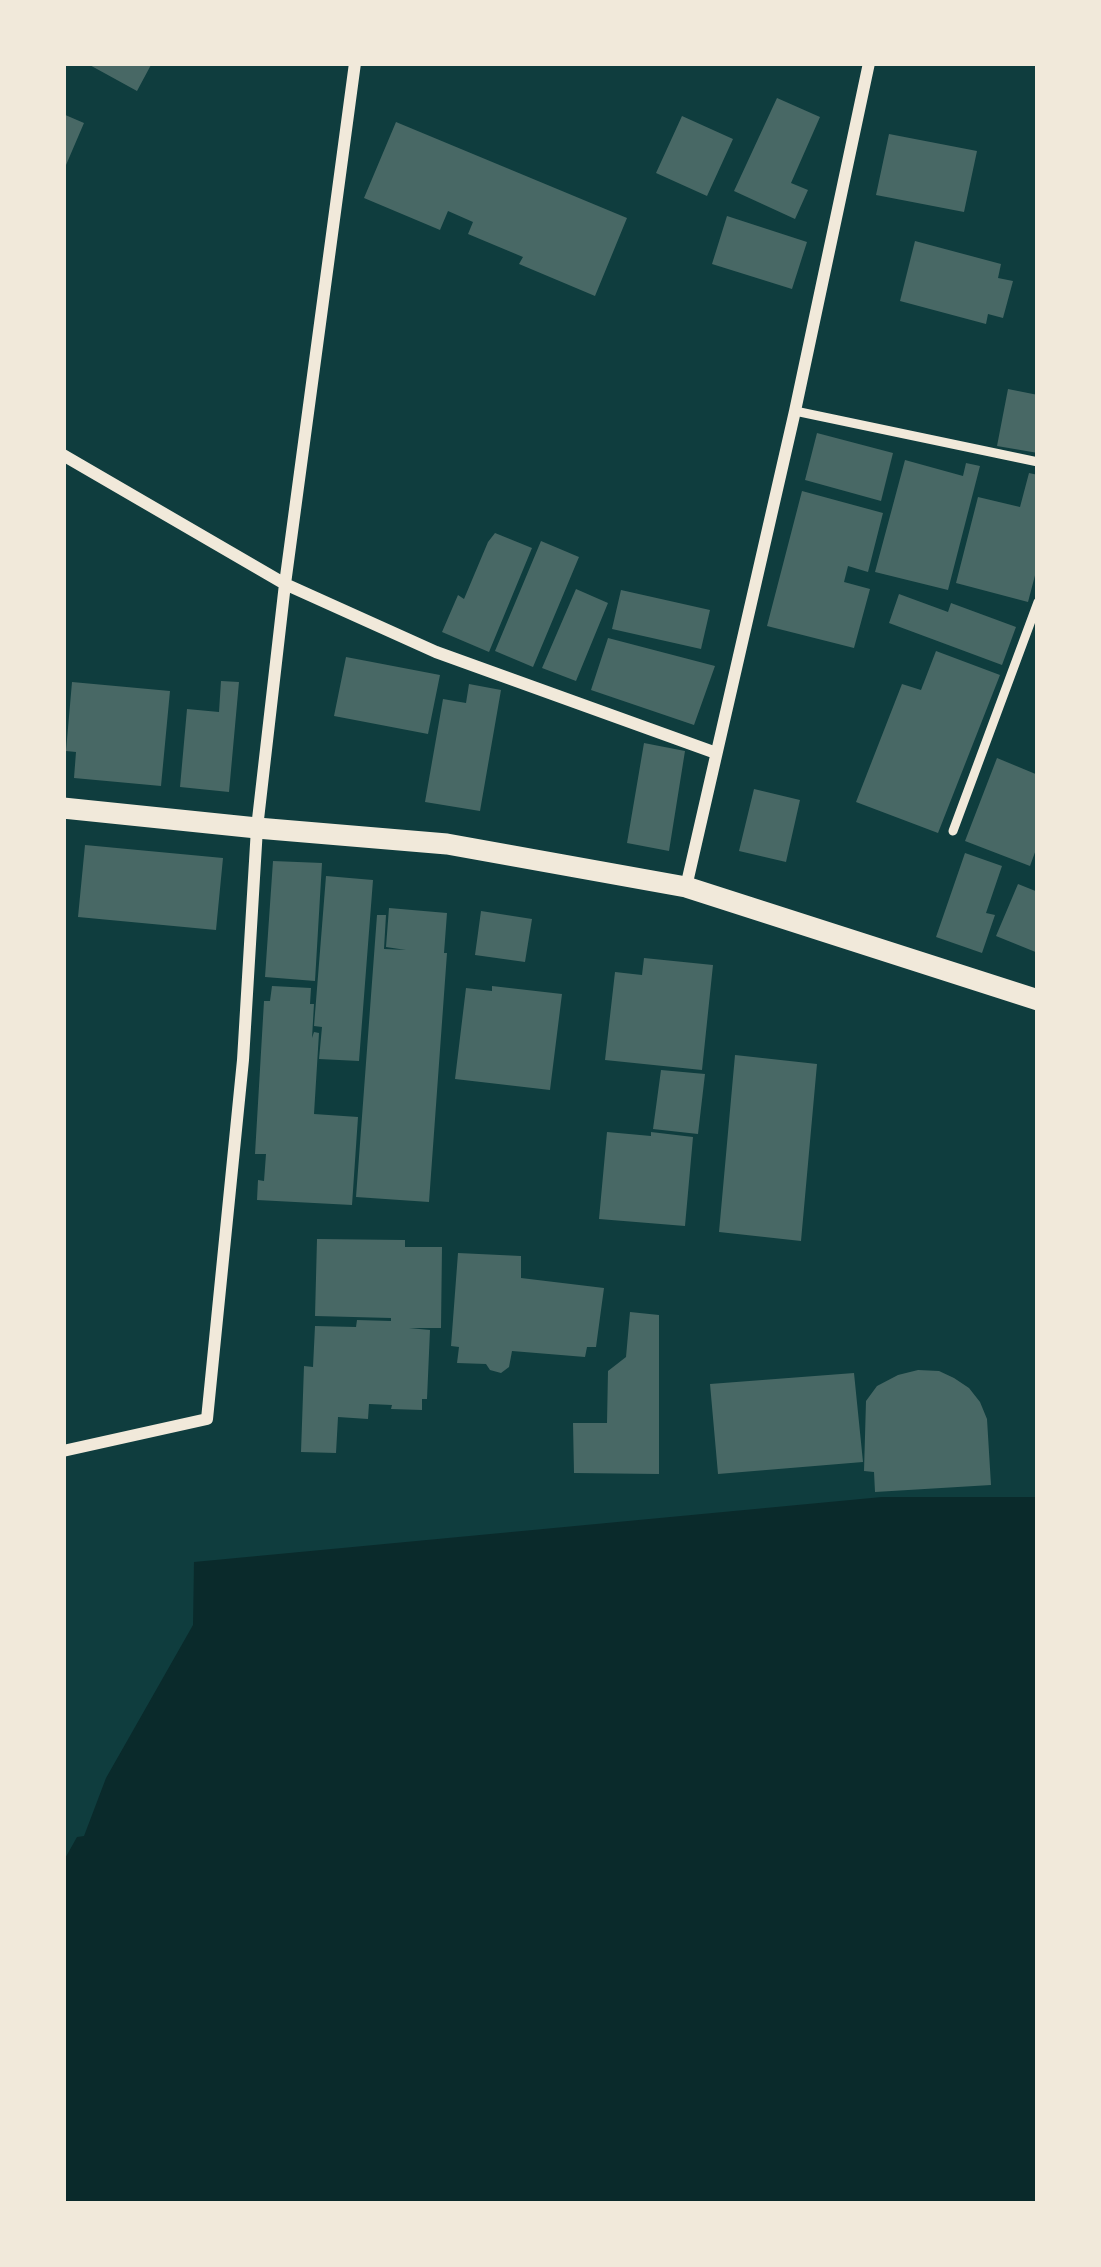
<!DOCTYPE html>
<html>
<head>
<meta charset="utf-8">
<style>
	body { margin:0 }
	#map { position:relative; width:1101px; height:2267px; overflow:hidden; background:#0f3d3e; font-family:"Golos Text",sans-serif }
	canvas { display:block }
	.frame { position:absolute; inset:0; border:66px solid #f1e9da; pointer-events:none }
</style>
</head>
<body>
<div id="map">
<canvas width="1101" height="2267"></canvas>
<div class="frame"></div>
</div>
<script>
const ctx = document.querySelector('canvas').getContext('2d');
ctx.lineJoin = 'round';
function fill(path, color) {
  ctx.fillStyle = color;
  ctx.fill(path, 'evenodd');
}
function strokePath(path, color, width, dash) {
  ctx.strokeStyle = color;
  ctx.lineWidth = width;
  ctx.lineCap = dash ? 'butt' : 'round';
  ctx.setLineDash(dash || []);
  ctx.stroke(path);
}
const water = new Path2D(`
	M882,1497h156v707h-975v-342l14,-25 7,-1 22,-58 87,-153 1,-63z`);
const building = new Path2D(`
	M86,63h66l-15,28z
	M777,98l43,19 -29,66 17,7 -13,29 -61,-28z
	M63,114l21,9 -21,49z
	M682,116l51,23 -26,57 -51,-23z
	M396,122l231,96 -32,78 -76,-32 4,-7 -55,-23 5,-12 -25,-11 -8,19 -76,-32z
	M889,134l88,17 -13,61 -88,-17z
	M727,216l80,26 -15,47 -80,-25z
	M915,241l86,23 -3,14 15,3 -10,37 -15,-4 -2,10 -86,-23z
	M1008,389l30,6v58l-41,-7z
	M817,433l76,20 -12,48 -76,-21z
	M905,460l58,16 3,-13 14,3 -32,124 -73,-18z
	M1029,473l9,2v89l-10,38 -72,-19 22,-86 42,10z
	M802,491l81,22 -15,59 -20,-6 -4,16 26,7 -16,59 -87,-22z
	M495,533l37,15 -43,104 -47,-20 16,-37 6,4 24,-57z
	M541,541l38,16 -46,110 -38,-16z
	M576,589l32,14 -32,78 -34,-13z
	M621,590l89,20 -9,39 -89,-20z
	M899,594l49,18 3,-9 65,24 -14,38 -113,-42z
	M608,638l107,28 -21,59 -103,-35z
	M936,651l64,24 -62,158 -82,-31 46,-118 19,6z
	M346,657l94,18 -12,59 -94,-18z
	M221,681l18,1 -10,110 -49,-5 7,-78 32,3z
	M72,682l98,9 -9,95 -87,-8 2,-26 -10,-1z
	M469,684l32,6 -21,121 -55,-9 18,-103 23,4z
	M644,743l41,8 -16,100 -42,-8z
	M997,758l41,17v69l-8,22 -65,-25z
	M754,789l46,11 -14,62 -47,-11z
	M85,845l138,13 -7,72 -138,-13z
	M965,853l37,13 -16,47 9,2 -13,38 -46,-16z
	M273,861l49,2 -7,118 -50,-4z
	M326,876l47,4 -14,181 -40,-2 3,-32 -8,-1z
	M1018,884l20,8v61l-42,-17z
	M389,908l58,5 -3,40h3l-18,249 -73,-5 21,-282h9l-2,34 22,1 -20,-3z
	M481,911l51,8 -7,43 -50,-7z
	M644,958l69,7 -11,105 -97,-10 10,-88 27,3z
	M272,986l39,2 -1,16h4l-2,34 2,-6 5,1 -5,81 44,3 -6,88 -95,-5 1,-20 6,1 2,-27h-11l9,-153h6z
	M492,986l70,8 -12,96 -95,-11 11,-91 26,3z
	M735,1055l82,9 -16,177 -82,-9z
	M661,1070l44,4 -7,60 -45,-5z
	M607,1132l44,4v-4l42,5 -8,89 -86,-7z
	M317,1239l88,1v7h37l-1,81h-32l21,2 -3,69h-5v11l-31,-1 1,-4 -23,-1 -1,15 -30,-2 -2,36 -35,-1 3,-86 9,1 2,-41 41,1 1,-7 34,1v-3l-76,-2z
	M458,1253l63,3v22l83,10 -8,59h-9l-2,10 -73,-6 -3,16 -8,6 -11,-3 -4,-6 -29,-1 2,-16 -8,-1z
	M630,1312l29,3v159l-85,-1 -1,-50h34l1,-52 18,-14z
	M918,1370l21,1 15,7 15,10 11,14 7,17 4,66 -116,7 -1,-20 -10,-1 2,-70 11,-15 21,-11z
	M854,1373l9,89 -145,12 -8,-90z`);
const service = new Path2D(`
	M795,411l243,51
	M953,831l85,-229`);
const minor = new Path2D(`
	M63,455l222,129 151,68 280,101
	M686,887l109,-476 74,-348
	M63,1451l144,-32 36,-359 14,-232 28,-244 70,-521`);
const tertiary = new Path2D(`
	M63,808l194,20 190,16 239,43 352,113`);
fill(water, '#0a2a2b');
fill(building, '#486865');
strokePath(service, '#f1e9da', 9);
strokePath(minor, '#f1e9da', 12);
strokePath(tertiary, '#f1e9da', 21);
</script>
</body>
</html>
